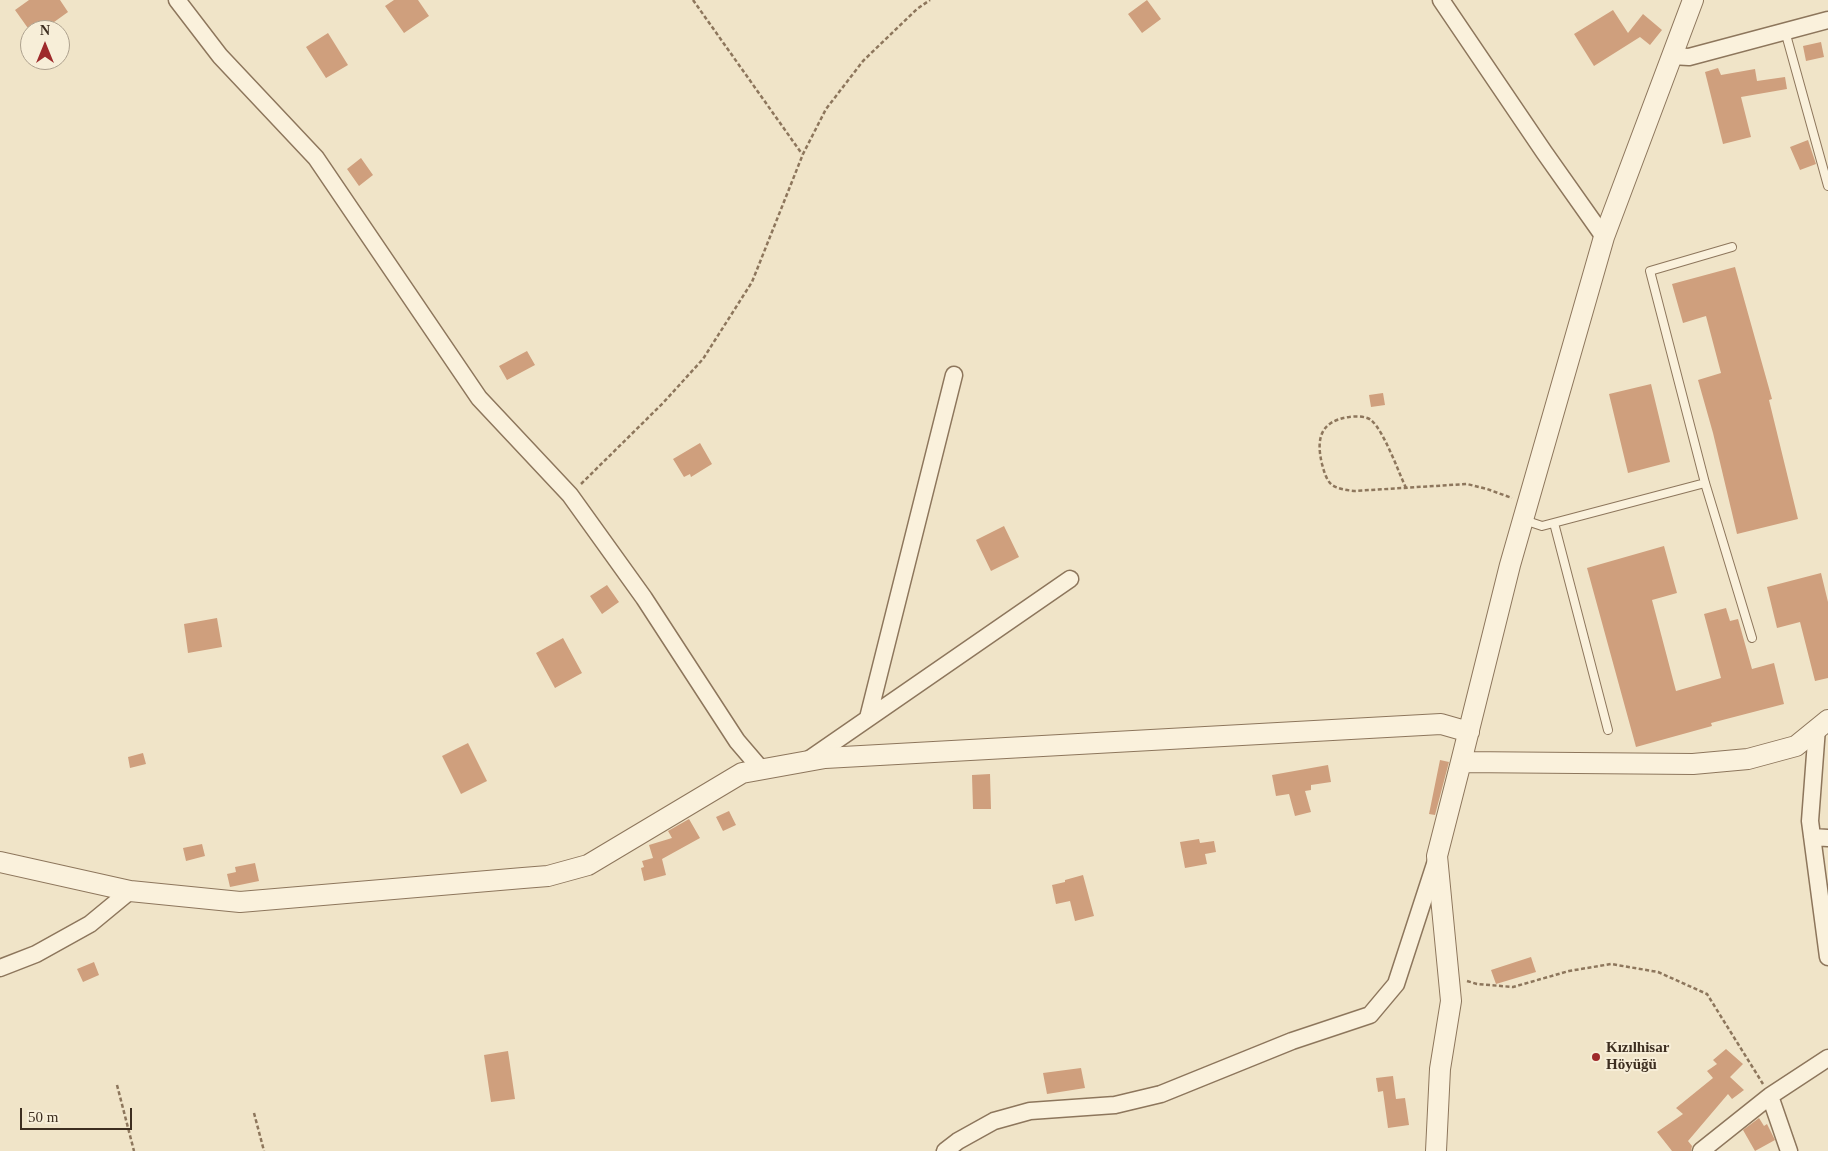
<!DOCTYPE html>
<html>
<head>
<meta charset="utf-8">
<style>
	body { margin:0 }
	#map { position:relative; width:1828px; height:1151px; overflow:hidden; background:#f0e4c8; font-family:"Times New Roman",serif }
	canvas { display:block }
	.north { position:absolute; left:20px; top:20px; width:50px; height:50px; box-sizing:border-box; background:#f7eed8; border:1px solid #ada18e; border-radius:50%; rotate:0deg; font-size:14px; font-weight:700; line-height:20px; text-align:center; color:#3d2e20 }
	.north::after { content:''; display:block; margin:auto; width:18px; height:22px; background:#9e2a2b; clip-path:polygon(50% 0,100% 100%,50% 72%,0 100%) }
	.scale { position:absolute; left:20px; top:1108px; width:112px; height:22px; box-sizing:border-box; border:2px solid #3d2e20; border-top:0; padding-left:6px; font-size:15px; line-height:18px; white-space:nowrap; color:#3d2e20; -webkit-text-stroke:4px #f7eed8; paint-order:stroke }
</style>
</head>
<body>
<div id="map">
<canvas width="1828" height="1151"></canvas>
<div class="north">N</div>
<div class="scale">50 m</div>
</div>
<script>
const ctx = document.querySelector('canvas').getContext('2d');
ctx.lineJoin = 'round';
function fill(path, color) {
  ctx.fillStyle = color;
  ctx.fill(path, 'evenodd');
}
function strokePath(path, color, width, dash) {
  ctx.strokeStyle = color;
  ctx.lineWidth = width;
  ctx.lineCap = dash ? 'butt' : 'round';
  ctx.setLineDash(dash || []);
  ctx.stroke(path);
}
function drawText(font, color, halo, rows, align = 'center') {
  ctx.font = font + ' "Times New Roman",serif';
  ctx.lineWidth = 4;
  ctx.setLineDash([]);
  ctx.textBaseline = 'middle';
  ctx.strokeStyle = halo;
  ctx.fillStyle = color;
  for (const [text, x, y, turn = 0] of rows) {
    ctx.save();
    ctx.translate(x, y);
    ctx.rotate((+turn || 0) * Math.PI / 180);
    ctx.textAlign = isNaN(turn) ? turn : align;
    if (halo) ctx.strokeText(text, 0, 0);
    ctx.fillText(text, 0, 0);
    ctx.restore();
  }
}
const building = new Path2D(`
	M29,0h31l8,12 -25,18 -13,1 -15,-21z
	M394,0h24l11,16 -25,17 -19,-27z
	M1147,0l14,19 -19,14 -14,-19z
	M1613,10l15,23 15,-19 19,16 -12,15 -10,-8 -46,29 -20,-32z
	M328,33l20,32 -22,13 -20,-31z
	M1821,42l3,15 -18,4 -3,-15z
	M1718,68l3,7 34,-6 2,12 28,-4 2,12 -46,8 10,40 -28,7 -18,-72z
	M1808,140l8,24 -16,6 -10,-23z
	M361,158l12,17 -14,11 -12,-17z
	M1735,267l37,132 -3,1 29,119 -61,15 -24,-101 -15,-53 23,-7 -15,-57 -23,7 -11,-39z
	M527,351l8,14 -28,15 -8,-14z
	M1651,384l19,78 -42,11 -19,-79z
	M1383,393l2,12 -14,2 -2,-12z
	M700,443l12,21 -21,13 -1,-3 -6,3 -11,-18z
	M1004,526l15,31 -28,14 -15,-31z
	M1664,546l13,47 -25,7 24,91 45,-13 -17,-64 22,-6 4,13 8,-2 14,50 22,-6 10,41 -73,19 1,3 -76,21 -49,-179z
	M1821,573l7,29v76l-13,3 -15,-59 -23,6 -10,-41z
	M607,585l12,17 -17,12 -12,-18z
	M217,618l5,29 -34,6 -4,-29z
	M563,638l19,35 -27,15 -19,-35z
	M468,743l19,38 -26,13 -19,-38z
	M143,753l3,11 -16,4 -2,-11z
	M1440,760l9,2 -14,53 -6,-1z
	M1328,765l3,17 -20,3v5l-6,1 6,21 -16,4 -6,-22 -13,2 -4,-21z
	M990,774l1,35h-18l-1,-34z
	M729,811l7,14 -13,6 -7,-14z
	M689,819l11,19 -38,21 4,16 -22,6 -3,-13 3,-1 -2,-6 11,-3 -4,-13 23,-7 -4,-7z
	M1199,839l1,4 14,-2 2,11 -11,2 2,10 -22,4 -5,-26z
	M202,844l3,12 -19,5 -3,-13z
	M255,863l4,18 -29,6 -3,-13 9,-2 -1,-5z
	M1083,875l11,41 -19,5 -5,-20 -14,3 -4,-19 13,-3v-2z
	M1531,957l5,15 -40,12 -5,-14z
	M94,962l5,13 -16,7 -6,-13z
	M1726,1049l17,15 -13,13 14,13 -12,9 -4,-5 -40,47 4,5 -1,5h-19l-15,-19 26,-18 -7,-6 37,-30 -6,-7 10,-7 -4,-4z
	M508,1051l7,48 -24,3 -7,-47z
	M1081,1068l4,20 -38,6 -4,-21z
	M1393,1076l3,23 9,-1 4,27 -21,3 -5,-37 -5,1 -2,-14z
	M1759,1118l5,8 3,-2 8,16 -20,11 -12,-21z`);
const path = new Path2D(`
	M693,0l109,154
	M581,484l82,-81 40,-44 49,-77 51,-128 23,-45 37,-48 54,-52 13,-9
	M1406,488c-8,-17 -22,-57 -35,-68 -5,-4 -16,-4 -22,-3 -29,4 -33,22 -27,47 2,7 4,16 10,21 6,4 14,5 22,6l113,-7 20,5 25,9
	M1467,981l10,3 36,3 56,-16 42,-7 47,8 49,22 56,90
	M117,1085l17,66
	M254,1113l10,38`);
const service = new Path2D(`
	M1785,31l43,155
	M1732,247l-82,24 55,212 47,155
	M1524,520l18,6 163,-43
	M1554,523l54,207`);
const minor = new Path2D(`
	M177,0l43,56 96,102 163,240 91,97 74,103 93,143 24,28
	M1441,0l103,152 60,85
	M1671,56l18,1 139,-37
	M868,718l86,-343
	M1817,728l-7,93 18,136
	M808,760l262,-181
	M1812,837l16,1
	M0,968l36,-14 54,-30 40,-33
	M1770,1096l19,55
	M945,1151l13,-10 36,-20 36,-10 85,-6 46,-11 131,-53 78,-26 26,-31 40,-123
	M1701,1151l69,-55 58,-38`);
const tertiary = new Path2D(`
	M1693,0l-89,237 -94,328 -49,197 232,2 55,-5 48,-13 32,-26
	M0,862l130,29 110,11 283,-24 25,-2 40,-11 154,-92 83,-15 616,-34 28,8
	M1436,1151l4,-82 11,-68 -14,-145 24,-94`);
const markers = [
	[1596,1057,5,"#9e2a2b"]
];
const poiNames = [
	["Kızılhisar",1606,1048],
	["Höyüğü",1606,1065]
];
fill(building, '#cf9f7d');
strokePath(service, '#8d765c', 10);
strokePath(minor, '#8d765c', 19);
strokePath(tertiary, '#8d765c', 22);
strokePath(path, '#8d765c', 2.5, [4, 2.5]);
strokePath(service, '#faf1dc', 8);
strokePath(minor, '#faf1dc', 16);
strokePath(tertiary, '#faf1dc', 20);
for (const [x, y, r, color] of markers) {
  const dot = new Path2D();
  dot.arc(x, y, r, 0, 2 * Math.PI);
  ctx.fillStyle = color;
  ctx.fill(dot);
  strokePath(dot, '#f7eed8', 2);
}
drawText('bold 15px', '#3d2e20', '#f7eed8', poiNames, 'left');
</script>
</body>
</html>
